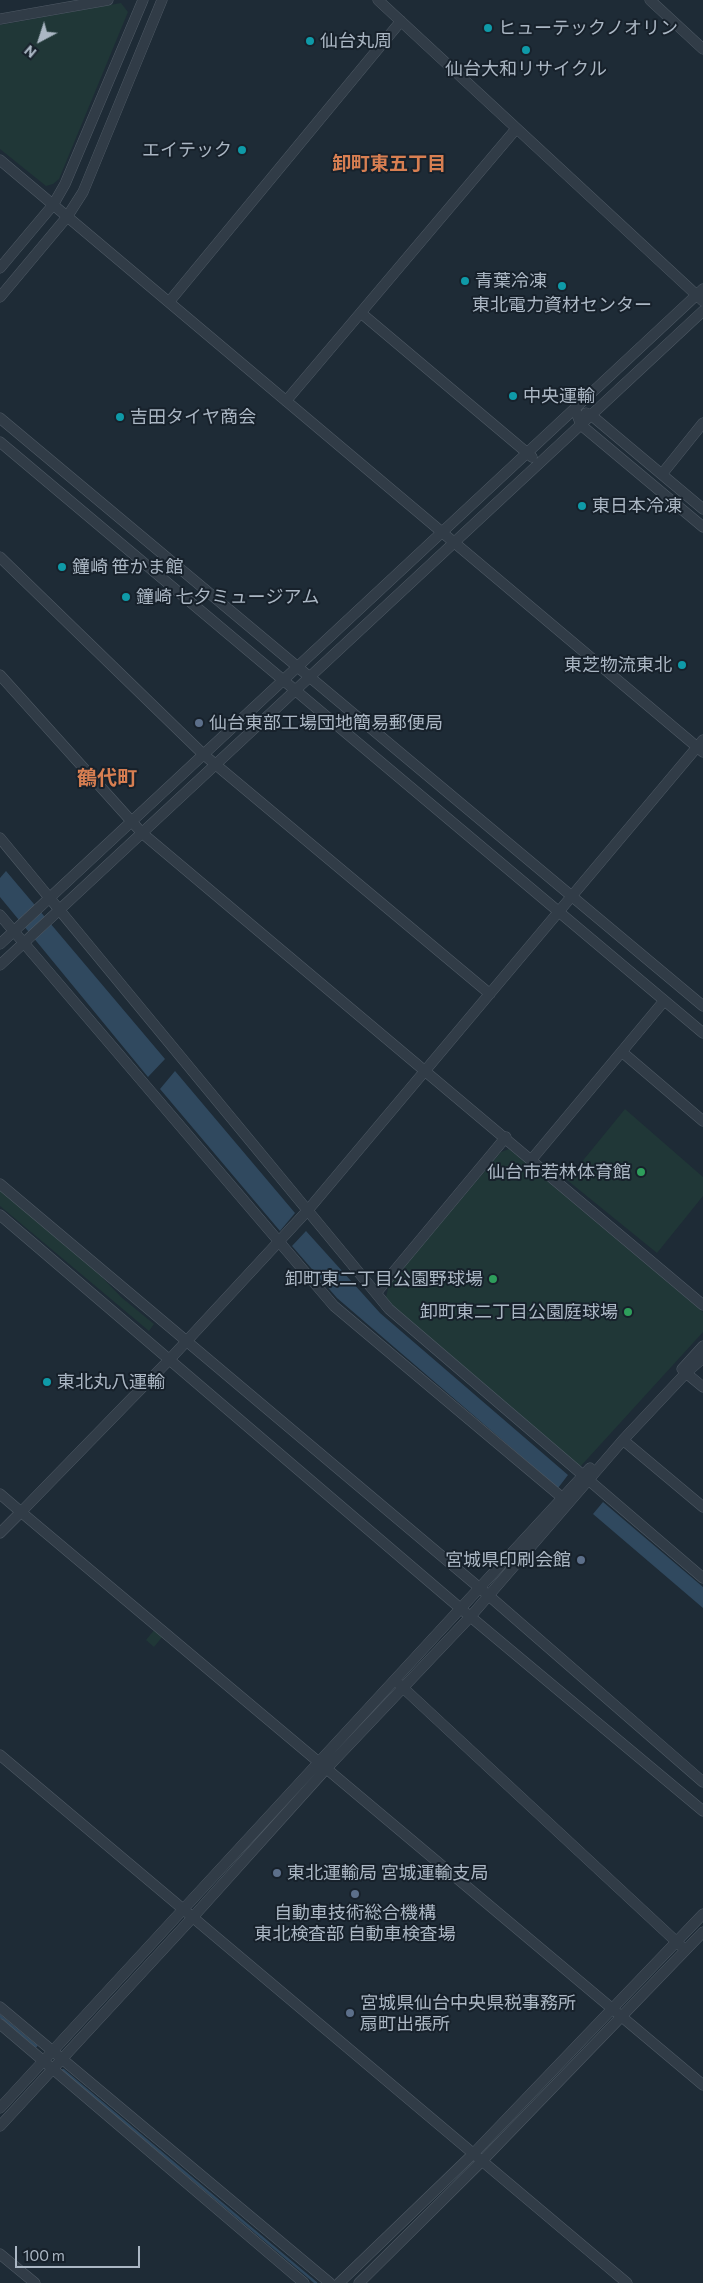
<!DOCTYPE html>
<html>
<head>
<meta charset="utf-8">
<style>
	body { margin:0 }
	#map { position:relative; width:703px; height:2283px; overflow:hidden; background:#1e2b36; font-family:Commissioner,sans-serif }
	canvas { display:block }
	.north { position:absolute; left:15px; top:15px; width:50px; height:50px; -webkit-text-stroke:4px #17212b; paint-order:stroke; rotate:220deg; font-size:14px; font-weight:700; line-height:20px; text-align:center; color:#abb7c4 }
	.north::after { content:''; display:block; margin:auto; width:18px; height:22px; background:#abb7c4; clip-path:polygon(50% 0,100% 100%,50% 72%,0 100%) }
	.scale { position:absolute; left:15px; top:2246px; width:125px; height:22px; box-sizing:border-box; border:2px solid #abb7c4; border-top:0; padding-left:6px; font-size:15px; line-height:18px; white-space:nowrap; color:#abb7c4; -webkit-text-stroke:4px #17212b; paint-order:stroke }
</style>
</head>
<body>
<div id="map">
<canvas width="703" height="2283"></canvas>
<div class="north">N</div>
<div class="scale">100 m</div>
</div>
<script>
const ctx = document.querySelector('canvas').getContext('2d');
ctx.lineJoin = 'round';
function fill(path, color) {
  ctx.fillStyle = color;
  ctx.fill(path, 'evenodd');
}
function strokePath(path, color, width, dash) {
  ctx.strokeStyle = color;
  ctx.lineWidth = width;
  ctx.lineCap = dash ? 'butt' : 'round';
  ctx.setLineDash(dash || []);
  ctx.stroke(path);
}
function drawText(font, color, halo, rows, align = 'center') {
  ctx.font = font + ' Commissioner,"Noto Sans JP",sans-serif';
  ctx.lineWidth = 4;
  ctx.setLineDash([]);
  ctx.textBaseline = 'middle';
  ctx.strokeStyle = halo;
  ctx.fillStyle = color;
  for (const [text, x, y, turn = 0] of rows) {
    ctx.save();
    ctx.translate(x, y);
    ctx.rotate((+turn || 0) * Math.PI / 180);
    ctx.textAlign = isNaN(turn) ? turn : align;
    if (halo) ctx.strokeText(text, 0, 0);
    ctx.fillText(text, 0, 0);
    ctx.restore();
  }
}
const green = new Path2D(`
	M121,3l7,9 -69,167 -6,5 -7,2 -46,-37v-124z
	M625,1109l78,68v19l-46,57 -90,-73z
	M509,1149l194,163v20l-124,136 -186,-161 -7,-10 3,-12 112,-133z
	M0,1190l100,85 21,22 33,27 -5,7 -149,-125z
	M155,1629l8,7 -9,11 -8,-7z`);
const water = new Path2D(`
	M6,871l159,188 -17,18 -148,-180v-19z
	M175,1071l120,142 -15,18 -120,-142z
	M306,1231l74,82 188,162 -10,13 -221,-190 -45,-52z
	M603,1502l100,85v21l-110,-94z`);
const stream = new Path2D(`
	M0,2016l36,30
	M63,2070l253,213`);
const minor = new Path2D(`
	M378,0l325,301
	M650,0l53,49
	M0,19l108,-19
	M0,160l703,592
	M0,268l53,-63 12,-21 78,-184
	M0,297l67,-80 16,-25 79,-192
	M169,302l232,-281
	M361,313l171,144
	M286,401l230,-272
	M575,409l6,16 122,102
	M586,413l5,2 112,94
	M0,418l703,588
	M0,442l703,591
	M662,474l41,-51
	M0,557l203,197 287,240
	M0,675l142,158 561,472
	M0,838l389,471 314,269
	M0,915l334,391 231,194
	M0,944l703,-655
	M0,965l703,-654
	M622,1052l81,69
	M532,1159l132,-158
	M0,1184l488,411 215,187
	M0,1215l460,393 243,203
	M376,1293l130,-156
	M682,1369l21,-23
	M686,1373l17,14
	M623,1440l80,67
	M0,1494l21,18 149,-153 138,-149 395,-470
	M0,1533l21,-21 682,573
	M399,1684l282,262
	M0,1755l627,528
	M0,2007l330,276
	M0,2024l304,259
	M0,2108l590,-640
	M0,2126l193,-209 133,-148 145,-153 152,-176 63,-67 17,-15
	M0,2254l35,29
	M339,2283l134,-129 230,-240
	M359,2283l123,-122 221,-229`);
const markers = [
	[488,28,5,"#0f9aa8"],
	[310,41,5,"#0f9aa8"],
	[526,50,5,"#0f9aa8"],
	[242,150,5,"#0f9aa8"],
	[465,281,5,"#0f9aa8"],
	[562,286,5,"#0f9aa8"],
	[513,396,5,"#0f9aa8"],
	[120,417,5,"#0f9aa8"],
	[582,506,5,"#0f9aa8"],
	[62,567,5,"#0f9aa8"],
	[126,597,5,"#0f9aa8"],
	[682,665,5,"#0f9aa8"],
	[199,723,5,"#5c6f8a"],
	[641,1172,5,"#2e9e5b"],
	[493,1279,5,"#2e9e5b"],
	[628,1312,5,"#2e9e5b"],
	[47,1382,5,"#0f9aa8"],
	[581,1560,5,"#5c6f8a"],
	[277,1873,5,"#5c6f8a"],
	[355,1894,5,"#5c6f8a"],
	[350,2013,5,"#5c6f8a"]
];
const poiNames = [
	["ヒューテックノオリン",498,28],
	["仙台丸周",320,41],
	["仙台大和リサイクル",526,69,"center"],
	["エイテック",232,150,"right"],
	["青葉冷凍",475,281],
	["東北電力資材センター",562,305,"center"],
	["中央運輸",523,396],
	["吉田タイヤ商会",130,417],
	["東日本冷凍",592,506],
	["鐘崎 笹かま館",72,567],
	["鐘崎 七夕ミュージアム",136,597],
	["東芝物流東北",672,665,"right"],
	["仙台東部工場団地簡易郵便局",209,723],
	["仙台市若林体育館",631,1172,"right"],
	["卸町東二丁目公園野球場",483,1279,"right"],
	["卸町東二丁目公園庭球場",618,1312,"right"],
	["東北丸八運輸",57,1382],
	["宮城県印刷会館",571,1560,"right"],
	["東北運輸局 宮城運輸支局",287,1873],
	["自動車技術総合機構",355,1913,"center"],
	["東北検査部 自動車検査場",355,1934,"center"],
	["宮城県仙台中央県税事務所",360,2003],
	["扇町出張所",360,2024]
];
const neighbourhoodNames = [
	["卸町東五丁目",389,164]
];
const quarterNames = [
	["鶴代町",107,778]
];
fill(green, '#203737');
fill(water, '#30495f');
strokePath(stream, '#30495f', 2.5);
strokePath(minor, '#4f5a65', 11);
strokePath(minor, '#313c47', 10);
for (const [x, y, r, color] of markers) {
  const dot = new Path2D();
  dot.arc(x, y, r, 0, 2 * Math.PI);
  ctx.fillStyle = color;
  ctx.fill(dot);
  strokePath(dot, '#17212b', 2);
}
drawText('18px', '#abb7c4', '#17212b', poiNames, 'left');
drawText('bold 19px', '#d87f52', '#17212b', neighbourhoodNames);
drawText('bold 20px', '#d87f52', '#17212b', quarterNames);
</script>
</body>
</html>
